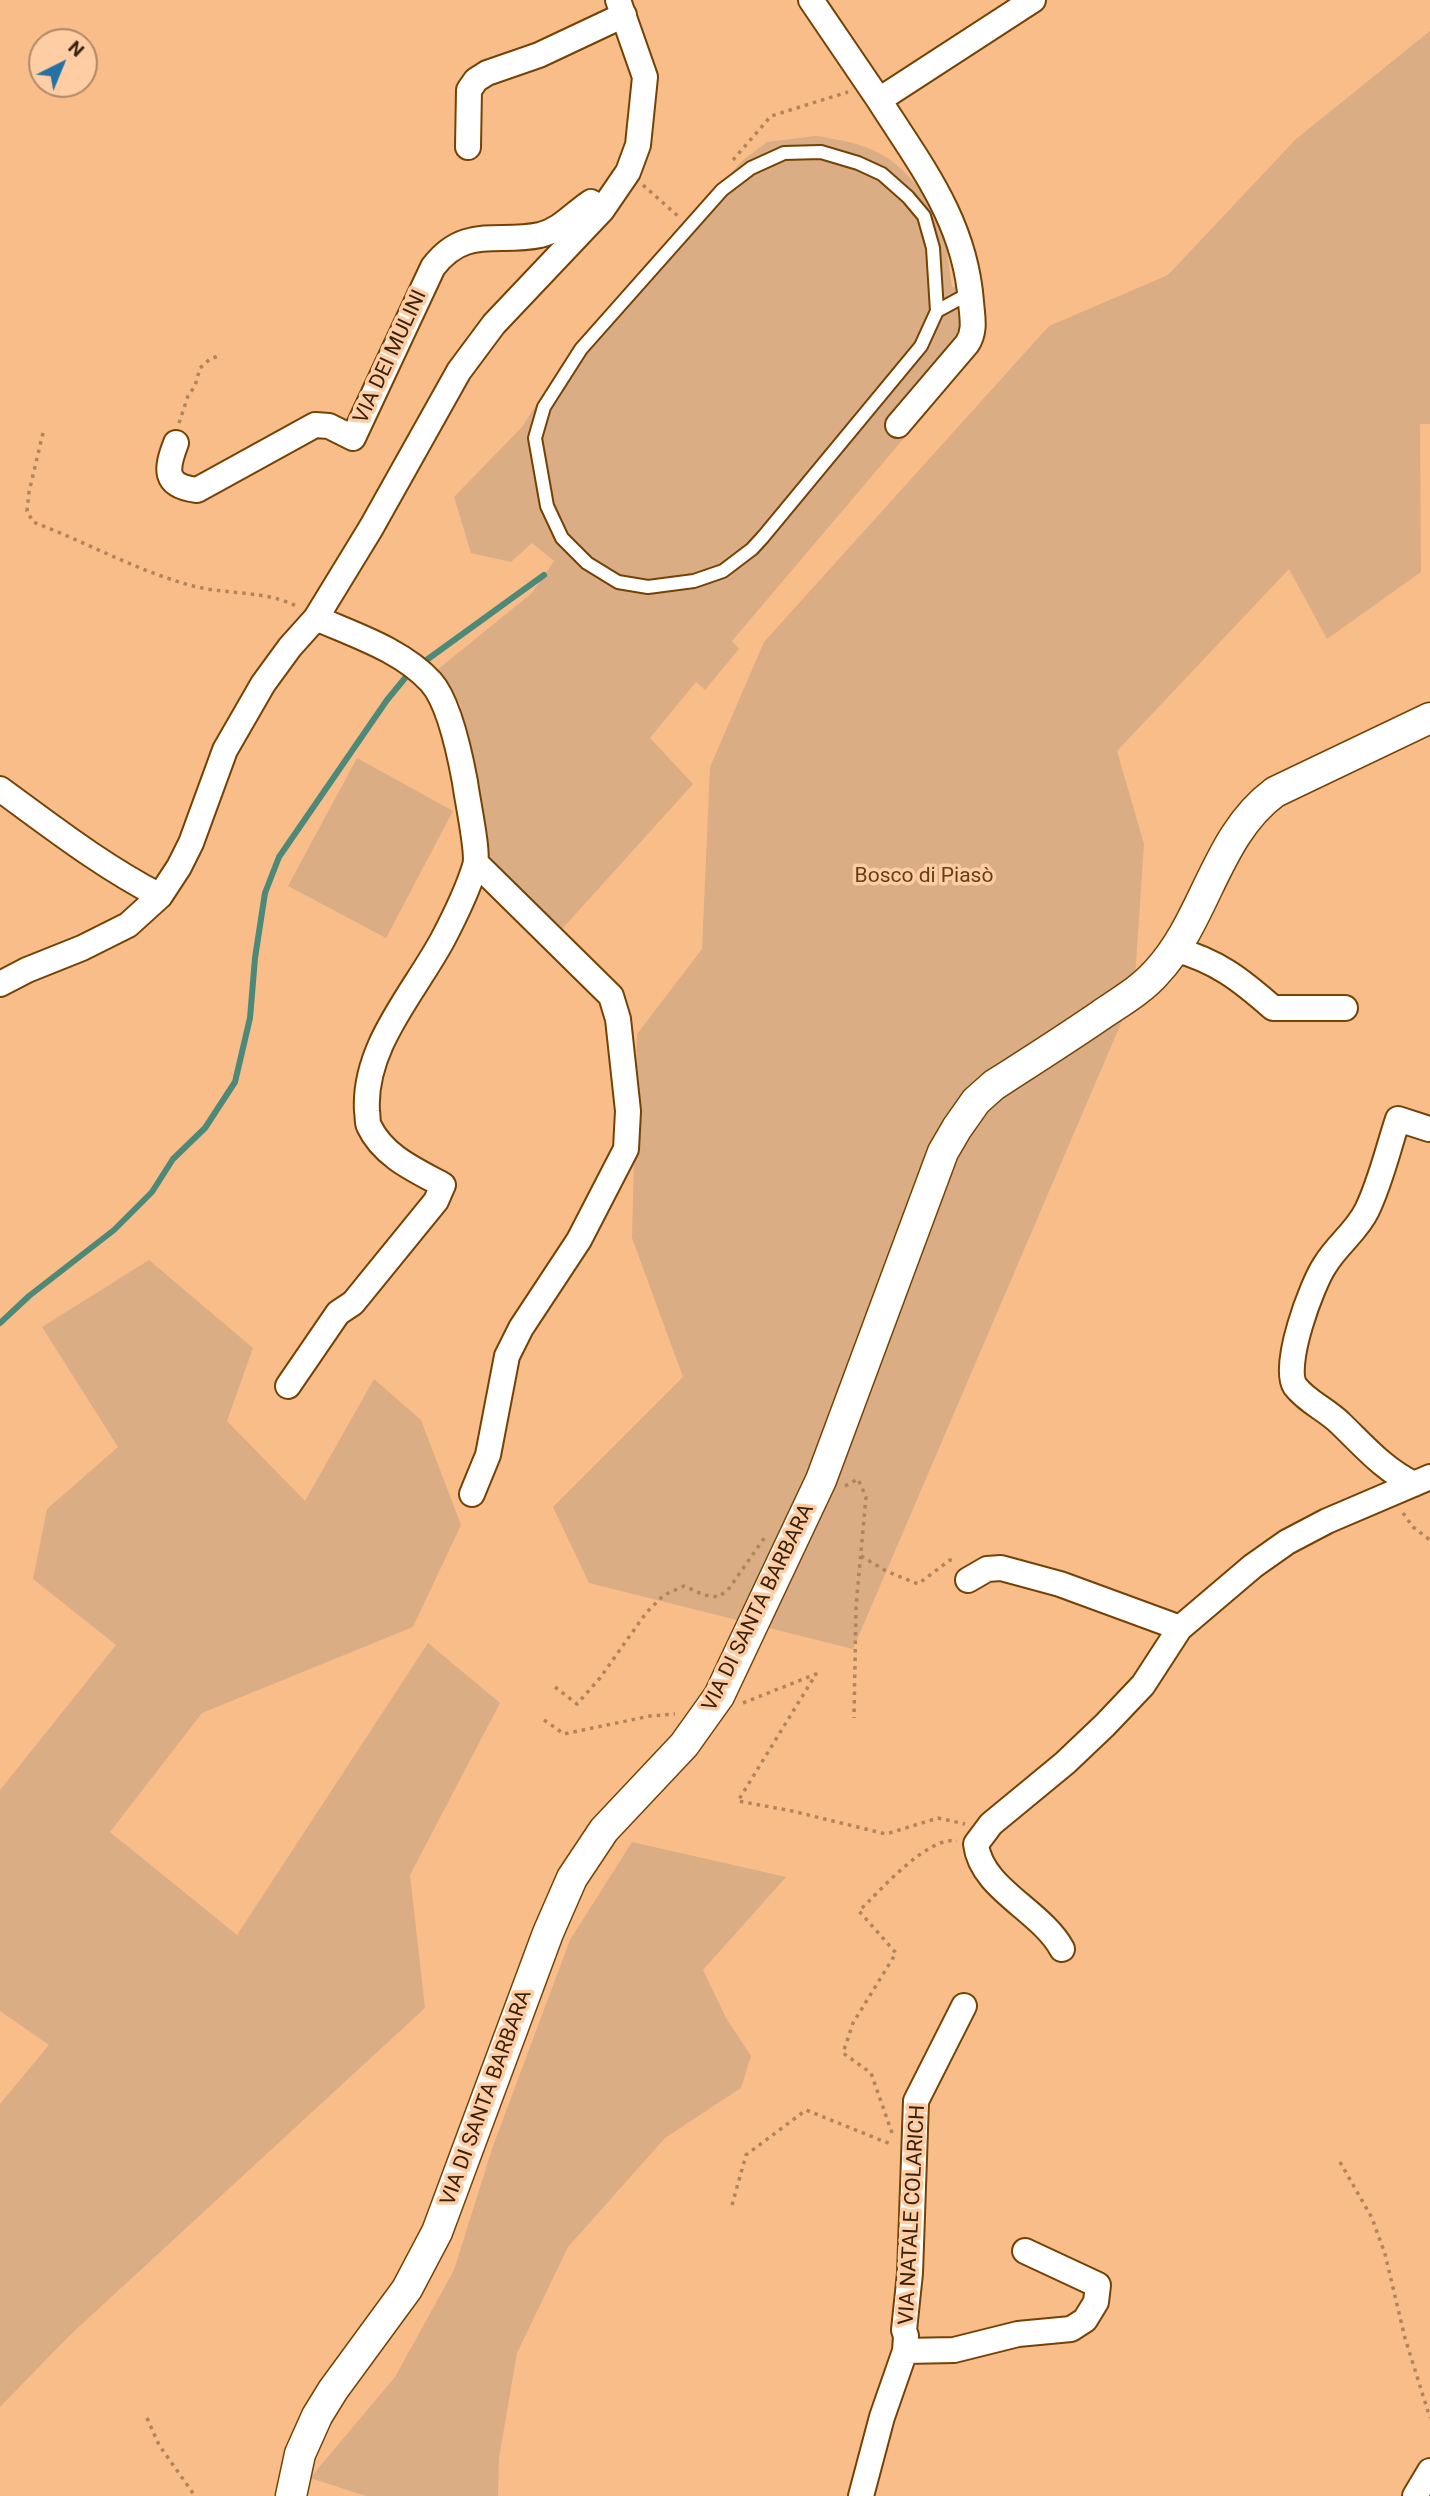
<!DOCTYPE html>
<html>
<head>
<meta charset="utf-8">
<style>
	body { margin:0 }
	#map { position:relative; width:1430px; height:2496px; overflow:hidden; background:#f9bd89; font-family:Roboto,sans-serif }
	canvas { display:block }
	.north { position:absolute; left:28px; top:28px; width:70px; height:70px; box-sizing:border-box; background:#fecda4; border:2px solid #af8967; border-radius:50%; rotate:43deg; font-size:19px; font-weight:700; line-height:28px; text-align:center; color:#39220c }
	.north::after { content:''; display:block; margin:auto; width:24px; height:32px; background:#2471a4; clip-path:polygon(50% 0,100% 100%,50% 72%,0 100%) }
</style>
</head>
<body>
<div id="map">
<canvas width="1430" height="2496"></canvas>
<div class="north">N</div>
</div>
<script>
const ctx = document.querySelector('canvas').getContext('2d');
ctx.lineJoin = 'round';
function fill(path, color) {
  ctx.fillStyle = color;
  ctx.fill(path, 'evenodd');
}
function strokePath(path, color, width, dash) {
  ctx.strokeStyle = color;
  ctx.lineWidth = width;
  ctx.lineCap = dash ? 'butt' : 'round';
  ctx.setLineDash(dash || []);
  ctx.stroke(path);
}
function drawText(font, color, halo, rows, align = 'center') {
  ctx.font = font + ' Roboto,sans-serif';
  ctx.lineWidth = 7;
  ctx.setLineDash([]);
  ctx.textBaseline = 'middle';
  ctx.strokeStyle = halo;
  ctx.fillStyle = color;
  for (const [text, x, y, turn = 0] of rows) {
    ctx.save();
    ctx.translate(x, y);
    ctx.rotate((+turn || 0) * Math.PI / 180);
    ctx.textAlign = isNaN(turn) ? turn : align;
    if (halo) ctx.strokeText(text, 0, 0);
    ctx.fillText(text, 0, 0);
    ctx.restore();
  }
}
const green = new Path2D(`
	M1430,31v393h-10l1,148 -94,67 -38,-70 -172,182 27,93 -10,149 -281,656 -264,-66 -36,-76 130,-130 -51,-139 5,-204 65,-85 8,-182 54,-125 285,-316 119,-51 128,-136z
	M816,136c45,7 72,13 102,51 5,6 13,14 17,21 11,24 13,53 17,79l23,-6 3,34 -1,37 -245,289 7,8 -34,41 -9,-8 -46,56 43,46 -131,145 -75,-70 -19,-125 -8,-30 -23,-34 95,-77 22,-32 -22,-18 -21,19 -40,-9 -17,-56 68,-70 53,-83 167,-183 25,-19z
	M357,758l96,53 -67,127 -98,-52z
	M149,1260l104,88 -26,73 78,80 69,-122 47,41 40,105 -48,102 -211,86 -92,119 127,103 191,-292 72,60 -90,172 15,133 -356,328 -69,71v-303l49,-59 -49,-34v-221l116,-145 -83,-66 14,-70 71,-62 -76,-120z
	M632,1842l154,35 -83,93 23,48 25,38 -10,32 -76,50 -97,109 -51,106 -18,105 -1,38h-132l-56,-18 85,-101 59,-107 39,-124 77,-206z`);
const stream = new Path2D(`
	M421,664l123,-89
	M0,1323l29,-27 85,-66 38,-38 21,-33 32,-31 30,-46 15,-64 5,-60 10,-65 14,-36 108,-157 23,-28`);
const path = new Path2D(`
	M733,160l38,-44 77,-24
	M643,185l36,32
	M179,423l9,-27 7,-10 5,-18 10,-9 11,-4
	M43,433l-14,59 -2,19 6,11c53,20 104,49 160,64 34,9 74,4 105,21
	M845,1486l13,-7 8,18 -10,109 -2,112
	M1403,1513l10,14 17,13
	M861,1556l25,15 32,13 32,-24 6,1
	M555,1687l22,17 23,-26 46,-65 18,-18 20,-9 20,9 14,2 10,-7 37,-53
	M743,1703l73,-29 -78,127 54,10 94,23 52,-16 27,6
	M544,1720l20,14 86,-18 25,-2
	M892,2133l-21,-60 -28,-20 10,-30 43,-70 -37,-42c20,-19 69,-76 98,-70
	M1340,2162l32,56 13,36 20,84 25,80
	M732,2205l14,-50 60,-45 87,35
	M147,2418l12,27 36,51`);
const service = new Path2D(`
	M937,311l-16,35 -158,191 -11,12 -29,22 -29,10 -46,6 -30,-5 -31,-19 -25,-25 -15,-32 -12,-68 9,-31 37,-58 141,-159 29,-22 33,-15 37,-1 37,11 24,11 26,23 16,19 9,32 4,63 33,-18`);
const minor = new Path2D(`
	M811,0l68,100 154,-100
	M879,100c42,66 86,121 92,202 1,14 5,29 -4,42l-69,81
	M468,147l1,-57 7,-10 11,-7 52,-18 85,-40
	M176,443c-10,26 -13,43 21,47l118,-65 14,1 24,12 80,-171c32,-42 65,-23 107,-32 21,-5 34,-22 51,-33l11,8
	M0,789c52,38 102,77 160,107
	M1174,949c43,12 66,30 99,59h72
	M0,984l27,-14 55,-22 46,-23 32,-29 19,-29 12,-24 34,-93 38,-66 27,-37 26,-29 55,-90 88,-157 35,-47 108,-114 26,-38 10,-27 7,-68 -27,-77
	M288,1386l50,-73 15,-10 83,-102 7,-16c-28,-15 -60,-29 -74,-59 -2,-4 -1,-10 -2,-15 -4,-64 47,-118 76,-172 11,-21 25,-50 32,-73 4,-13 -8,-67 -10,-84 -5,-27 -16,-80 -34,-100 -29,-32 -77,-47 -115,-64
	M1414,1484c-30,-14 -51,-39 -74,-61 -13,-13 -34,-22 -45,-37 -13,-21 17,-102 30,-121 12,-20 32,-34 42,-55 14,-29 21,-61 31,-91l31,10
	M472,1494l16,-39 19,-99 14,-28 58,-88 47,-91 2,-38 -10,-92 -7,-23 -135,-133
	M968,1580l19,-11 14,-1 59,16 120,44
	M1062,1949c-21,-39 -81,-60 -86,-105l15,-20 74,-61 40,-38 38,-40 37,-57 73,-62 34,-24 40,-21 103,-44
	M905,2351l49,-1 64,-16 53,-5 14,-9 11,-18 2,-17 -73,-34
	M861,2496l21,-79 23,-66 1,-15 -2,-6 6,-57 6,-172 48,-95
	M1415,2496l15,-25`);
const tertiary = new Path2D(`
	M291,2496l9,-42 17,-38 16,-26 74,-101 30,-57 111,-299 24,-55 32,-48 80,-85 35,-49 102,-216 122,-328 14,-24 19,-27 18,-16c36,-23 72,-46 107,-70 19,-13 40,-25 55,-42 50,-53 59,-137 119,-181l155,-74`);
const streetNames = [
	["VIA DEI MULINI",391,357,-65],
	["VIA DI SANTA BARBARA",759,1608,-64],
	["VIA DI SANTA BARBARA",487,2098,-70],
	["VIA NATALE COLARICH",913,2215,-87]
];
const parkNames = [
	["Bosco di Piasò",924,877]
];
fill(green, '#daad85');
strokePath(stream, '#4c8978', 6);
strokePath(service, '#754204', 16);
strokePath(minor, '#754204', 28);
strokePath(tertiary, '#754204', 33);
strokePath(path, '#b3845b', 3.5, [3.5, 5]);
strokePath(service, '#fff', 12);
strokePath(minor, '#fff', 24);
strokePath(tertiary, '#fff', 30);
drawText('21px', '#39220c', '#fecda4', streetNames);
drawText('21px', '#653f19', '#fecda4', parkNames);
</script>
</body>
</html>
